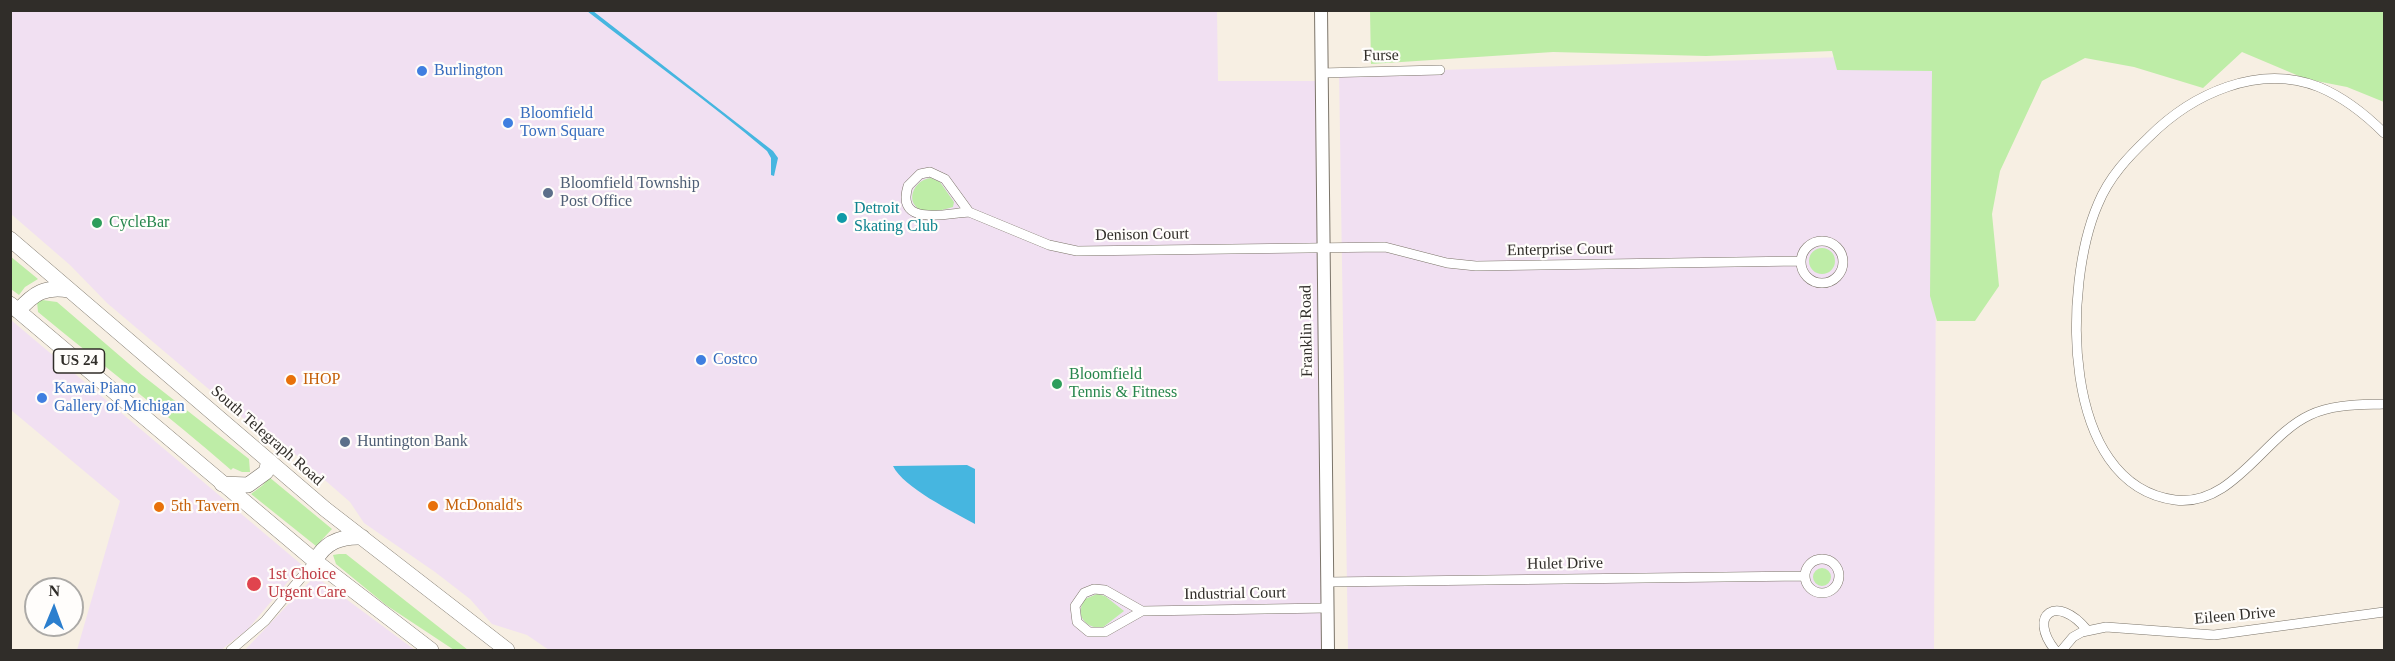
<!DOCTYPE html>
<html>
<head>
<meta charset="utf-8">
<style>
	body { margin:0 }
	#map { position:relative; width:2395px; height:661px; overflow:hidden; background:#f7efe3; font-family:Georgia,serif }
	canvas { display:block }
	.frame { position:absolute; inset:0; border:12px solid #302d29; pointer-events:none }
	.north { position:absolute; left:24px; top:577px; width:60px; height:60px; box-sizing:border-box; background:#fffdfb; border:2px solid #acaaa7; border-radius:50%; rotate:1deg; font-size:16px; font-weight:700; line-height:24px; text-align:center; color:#302d29 }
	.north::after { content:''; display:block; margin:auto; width:21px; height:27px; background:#2c7fce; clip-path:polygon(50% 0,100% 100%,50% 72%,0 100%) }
</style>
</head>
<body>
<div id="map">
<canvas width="2395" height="661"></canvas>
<div class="frame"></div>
<div class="north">N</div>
</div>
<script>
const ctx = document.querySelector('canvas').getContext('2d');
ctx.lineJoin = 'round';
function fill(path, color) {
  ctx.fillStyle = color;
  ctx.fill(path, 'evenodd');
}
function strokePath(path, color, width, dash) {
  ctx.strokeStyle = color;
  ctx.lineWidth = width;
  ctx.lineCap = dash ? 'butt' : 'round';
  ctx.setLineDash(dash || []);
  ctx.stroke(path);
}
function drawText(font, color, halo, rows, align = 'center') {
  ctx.font = font + ' Georgia,serif';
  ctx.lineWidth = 4.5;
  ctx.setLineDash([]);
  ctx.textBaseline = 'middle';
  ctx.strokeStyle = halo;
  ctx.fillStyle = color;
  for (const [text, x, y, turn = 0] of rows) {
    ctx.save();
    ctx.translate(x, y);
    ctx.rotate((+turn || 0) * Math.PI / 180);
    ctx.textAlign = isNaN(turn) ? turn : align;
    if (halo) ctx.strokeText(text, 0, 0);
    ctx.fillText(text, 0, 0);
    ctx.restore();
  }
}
const commercial = new Path2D(`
	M11,11h1206l1,70h100l8,569h-777l-22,-15 -35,-11 -22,-25 -35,-27 -71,-49 -14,-21 -78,-68 -9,1 -156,-132 -37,-38 -59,-51z
	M1937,54l-3,596h-586l-9,-579 101,-1z
	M11,320l291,245 -54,64 -27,21h-144l43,-149 -109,-91z
	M315,576l100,74h-170z`);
const green = new Path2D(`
	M1370,11h1014v91l-37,-15 -41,-8 -64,-27 -39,36 -69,-21 -49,-9 -43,23 -42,90 -8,43 7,72 -24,35h-38l-7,-25 2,-225 -95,-1 -5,-19 -126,5 -153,-4 -182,12z
	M931,178l9,4 14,20 -1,5c-8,2 -20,6 -29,4 -21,-6 -11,-32 7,-33z
	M1809 261a13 13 0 1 1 26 0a13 13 0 1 1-26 0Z
	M10,256l28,23 -13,8 -6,8 -8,-6z
	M42,300l15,2 85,73 107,84 1,13h-8l-9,-4 -2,2c-63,-55 -129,-105 -193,-158l-1,-11z
	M269,477l63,52 -16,17 -65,-52 12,-9z
	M339,554h7l122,96h-14l-68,-45 -50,-41 -3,-9z
	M1813 577a9 9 0 1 1 18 0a9 9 0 1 1-18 0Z
	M1097,594l8,2 19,15 -22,17c-17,0 -28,-13 -17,-29z`);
const water = new Path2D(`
	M587,11h6l180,140 5,7 -4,18 -3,-1v-17l-4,-7c-58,-49 -120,-93 -180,-140z
	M967,465l8,4v55c-23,-13 -71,-36 -82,-58z`);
const minor = new Path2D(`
	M1321,73l119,-3
	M2384,133c-18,-18 -41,-36 -65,-46 -61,-24 -127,7 -170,50 -21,20 -40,40 -51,67 -35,80 -39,281 77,296 58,7 89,-64 135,-85 23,-11 50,-10 74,-11
	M930,172l15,7 24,33c-21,1 -74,16 -61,-26l12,-12z
	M969,212l80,33 28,6 308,-4 62,16 29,3 324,-5
	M1801 262a21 21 0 1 1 42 0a21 21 0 1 1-42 0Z
	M1805 576a17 17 0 1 1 34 0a17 17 0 1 1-34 0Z
	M1327,582l477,-6
	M1094,589l11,1 37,21 -37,21h-16l-12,-10 -2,-16 9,-13z
	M1142,611l185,-3
	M231,650l34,-29 50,-60
	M2055,650c-28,-35 2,-57 32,-20
	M2062,650l11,-13 9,-5 24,-5 108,8 170,-23`);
const tertiary = new Path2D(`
	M1321,10l7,640`);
const trunk = new Path2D(`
	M10,239l315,270 182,141
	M10,304l305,257 116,89
	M18,311c16,-18 27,-25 51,-21
	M222,484l26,1 18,-13 3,-11
	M315,561c10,-19 26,-25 47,-24`);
const markers = [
	[422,71,6,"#3f7fe0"],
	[508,123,6,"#3f7fe0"],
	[548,193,6,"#5c6f8a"],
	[842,218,6,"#0f9aa8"],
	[97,223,6,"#2e9e5b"],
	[701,360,6,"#3f7fe0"],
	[291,380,6,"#e8710a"],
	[1057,384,6,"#2e9e5b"],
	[42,398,6,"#3f7fe0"],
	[345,442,6,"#5c6f8a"],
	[433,506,6,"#e8710a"],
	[159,507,6,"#e8710a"],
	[254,584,8,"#e0444e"]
];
const shields = [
	[79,361,51]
];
const shieldNames = [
	["US 24",79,361]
];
const streetNames = [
	["Furse",1381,56,-1],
	["Denison Court",1142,235,-1],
	["Enterprise Court",1560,250,-1],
	["Franklin Road",1307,331,-91],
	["South Telegraph Road",267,436,41],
	["Hulet Drive",1565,564,-1],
	["Industrial Court",1235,594,-1],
	["Eileen Drive",2235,616,-5]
];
const shopNames = [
	["Burlington",434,71],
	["Bloomfield",520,114],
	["Town Square",520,132],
	["Costco",713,360],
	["Kawai Piano",54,389],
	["Gallery of Michigan",54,407]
];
const serviceNames = [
	["Bloomfield Township",560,184],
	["Post Office",560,202],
	["Huntington Bank",357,442]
];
const cultureNames = [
	["Detroit",854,209],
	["Skating Club",854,227]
];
const leisureNames = [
	["CycleBar",109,223],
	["Bloomfield",1069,375],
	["Tennis & Fitness",1069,393]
];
const foodNames = [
	["IHOP",303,380],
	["McDonald's",445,506],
	["5th Tavern",171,507]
];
const healthNames = [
	["1st Choice",268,575],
	["Urgent Care",268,593]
];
fill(commercial, '#f1e0f2');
fill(green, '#beeda7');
fill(water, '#46b6e0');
strokePath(minor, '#7b7469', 10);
strokePath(tertiary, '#7b7469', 14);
strokePath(trunk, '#7b7469', 16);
strokePath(minor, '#fff', 9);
strokePath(tertiary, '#fff', 12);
strokePath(trunk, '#fff', 15);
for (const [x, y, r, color] of markers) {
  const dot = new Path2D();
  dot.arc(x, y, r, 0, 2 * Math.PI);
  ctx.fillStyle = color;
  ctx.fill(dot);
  strokePath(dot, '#fffdfb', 2);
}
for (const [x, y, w] of shields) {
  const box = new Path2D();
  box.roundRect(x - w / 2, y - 12, w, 24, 4.5);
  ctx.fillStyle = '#fffdfb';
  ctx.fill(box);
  strokePath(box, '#302d29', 1.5);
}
drawText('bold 15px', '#302d29', null, shieldNames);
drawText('16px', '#302d29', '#fffdfb', streetNames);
drawText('16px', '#366cbe', '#fffdfb', shopNames, 'left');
drawText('16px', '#4e5e75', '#fffdfb', serviceNames, 'left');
drawText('16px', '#0d838f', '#fffdfb', cultureNames, 'left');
drawText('16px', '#27864d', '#fffdfb', leisureNames, 'left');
drawText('16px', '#c56008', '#fffdfb', foodNames, 'left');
drawText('16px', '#be3a42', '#fffdfb', healthNames, 'left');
</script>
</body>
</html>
